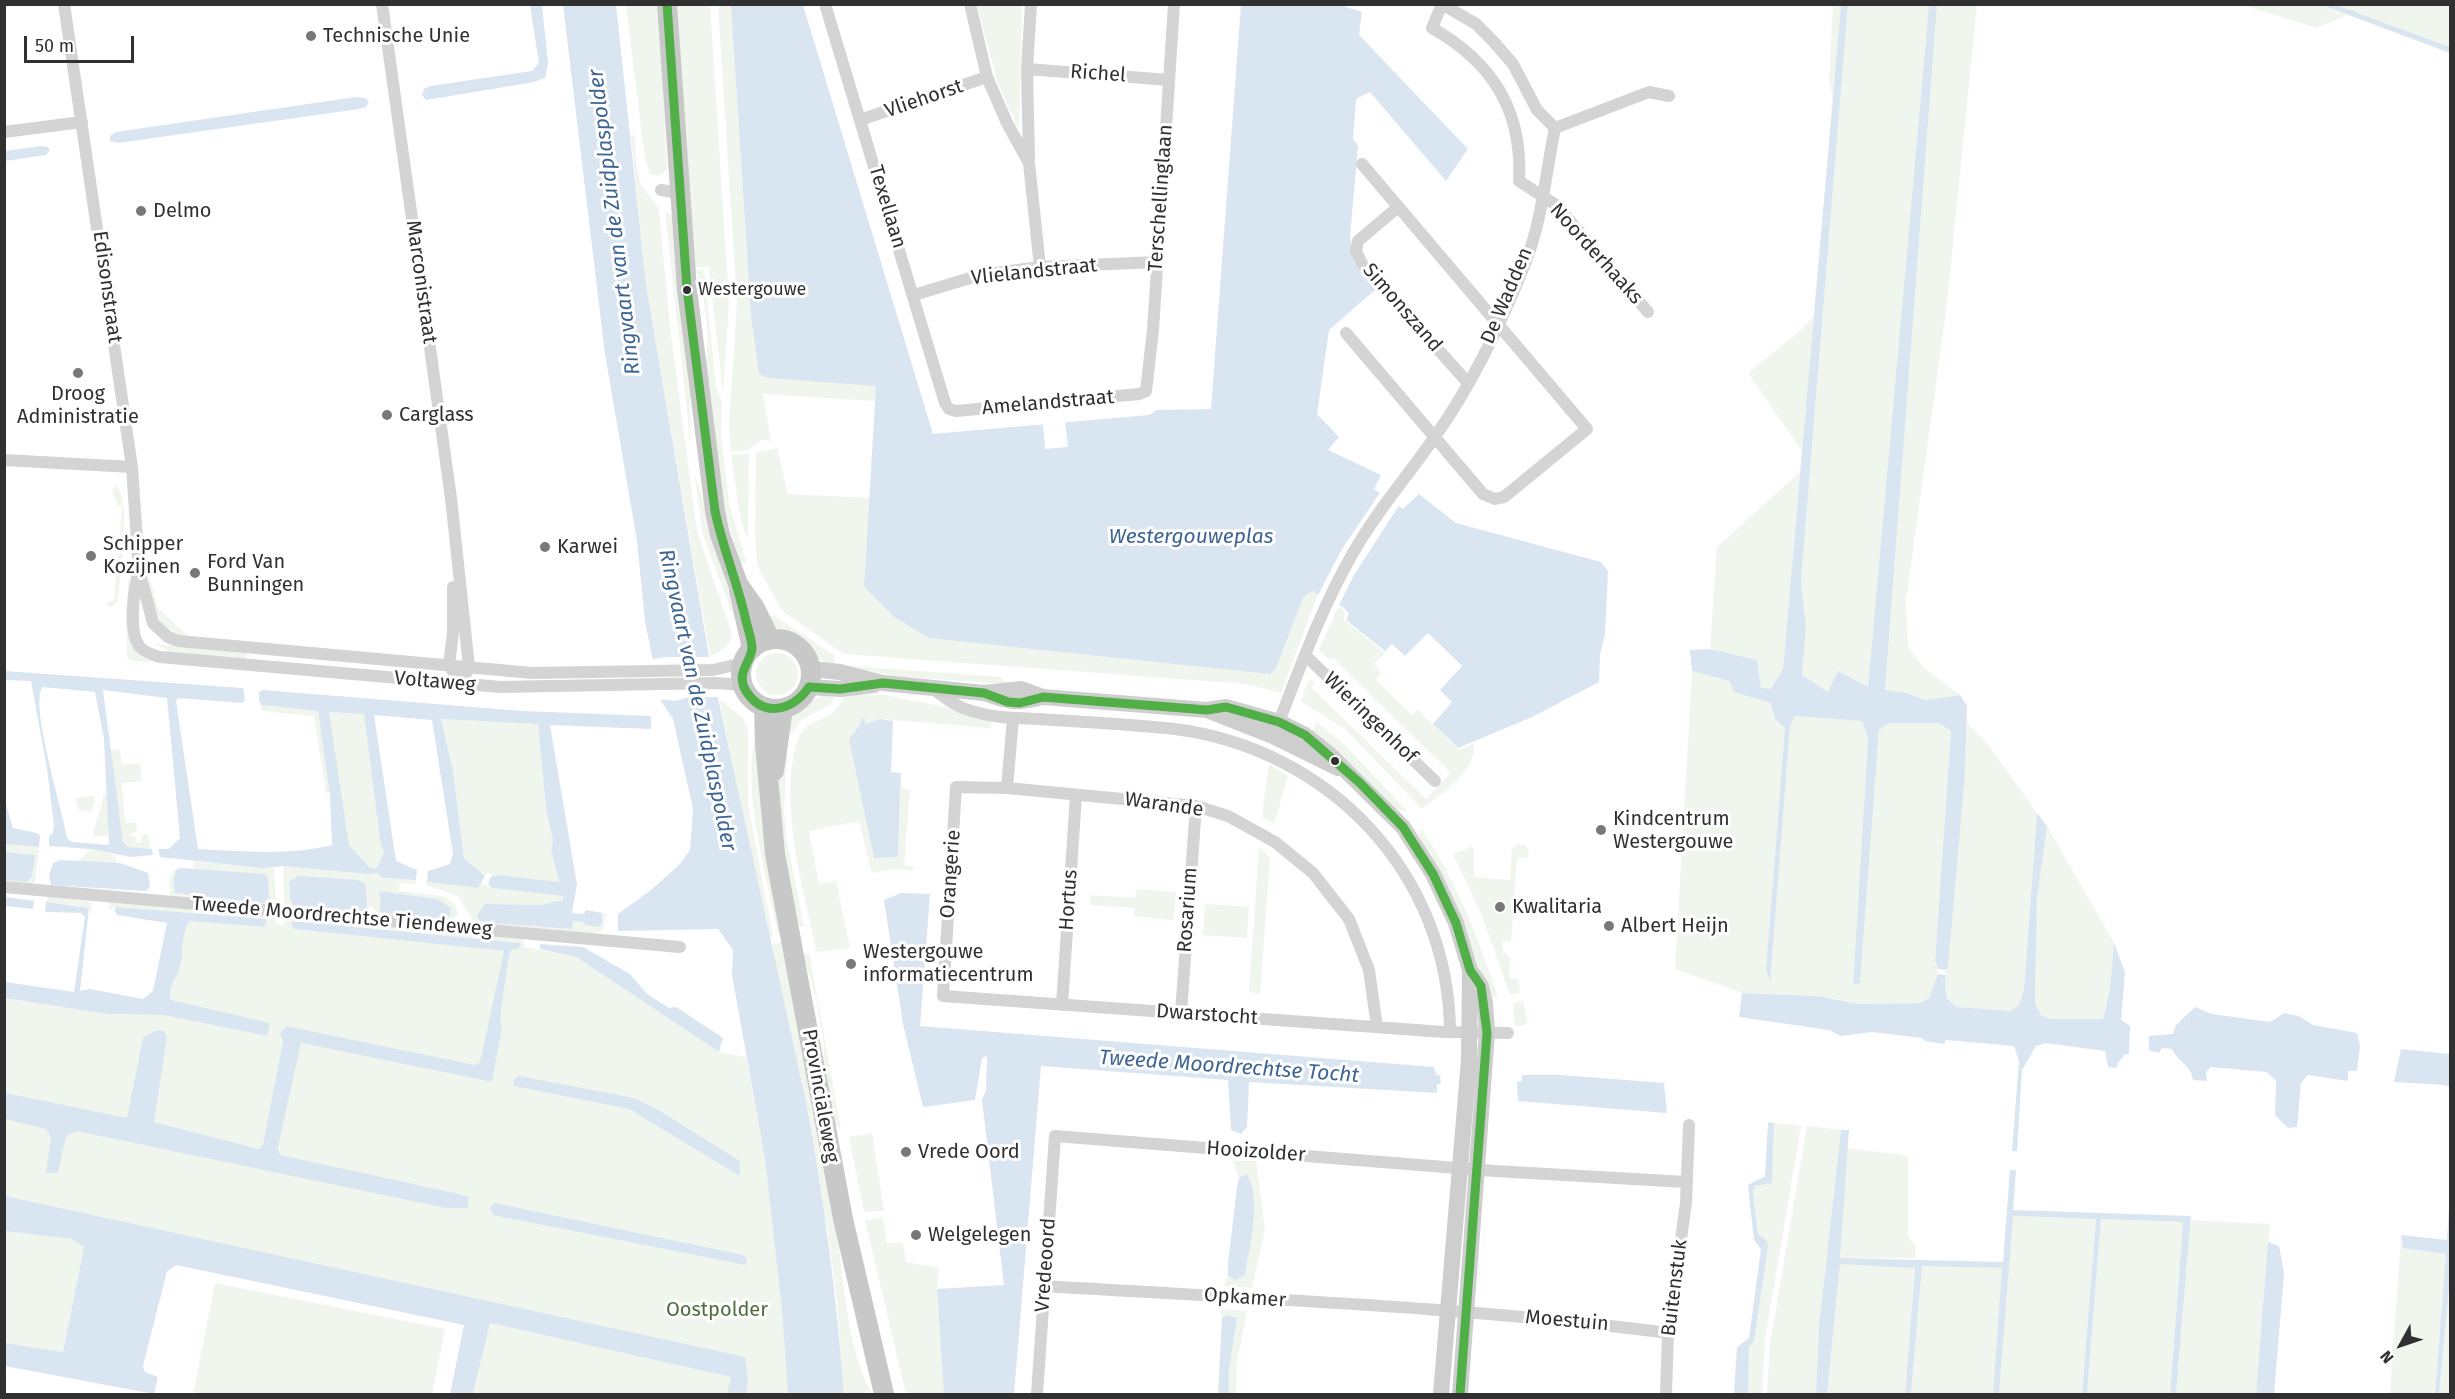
<!DOCTYPE html>
<html>
<head>
<meta charset="utf-8">
<style>
	body { margin:0 }
	#map { position:relative; width:2455px; height:1399px; overflow:hidden; background:#fff; font-family:"Fira Sans",sans-serif }
	canvas { display:block }
	.frame { position:absolute; inset:0; border:6px solid #303030; pointer-events:none }
	.north { position:absolute; left:2371px; top:1315px; width:60px; height:60px; -webkit-text-stroke:4px #fff; paint-order:stroke; rotate:230deg; font-size:16px; font-weight:700; line-height:24px; text-align:center; color:#303030 }
	.north::after { content:''; display:block; margin:auto; width:21px; height:27px; background:#303030; clip-path:polygon(50% 0,100% 100%,50% 72%,0 100%) }
	.scale { position:absolute; left:24px; top:36px; width:110px; height:27px; box-sizing:border-box; border:3px solid #303030; border-top:0; padding-left:8px; font-size:18px; line-height:21px; white-space:nowrap; color:#303030; -webkit-text-stroke:4px #fff; paint-order:stroke }
</style>
</head>
<body>
<div id="map">
<canvas width="2455" height="1399"></canvas>
<div class="frame"></div>
<div class="north">N</div>
<div class="scale">50 m</div>
</div>
<script>
const ctx = document.querySelector('canvas').getContext('2d');
ctx.lineJoin = 'round';
function fill(path, color) {
  ctx.fillStyle = color;
  ctx.fill(path, 'evenodd');
}
function strokePath(path, color, width, dash) {
  ctx.strokeStyle = color;
  ctx.lineWidth = width;
  ctx.lineCap = dash ? 'butt' : 'round';
  ctx.setLineDash(dash || []);
  ctx.stroke(path);
}
function drawText(font, color, halo, rows, align = 'center') {
  ctx.font = font + ' "Fira Sans",sans-serif';
  ctx.lineWidth = 6;
  ctx.setLineDash([]);
  ctx.textBaseline = 'middle';
  ctx.strokeStyle = halo;
  ctx.fillStyle = color;
  for (const [text, x, y, turn = 0] of rows) {
    ctx.save();
    ctx.translate(x, y);
    ctx.rotate((+turn || 0) * Math.PI / 180);
    ctx.textAlign = isNaN(turn) ? turn : align;
    if (halo) ctx.strokeText(text, 0, 0);
    ctx.fillText(text, 0, 0);
    ctx.restore();
  }
}
const green = new Path2D(`
	M626,5h33l8,165 -8,6 -9,-2 -5,-15z
	M675,5h35l19,298 -6,90 -14,-126h-14z
	M718,5h13l20,311 8,58 9,4 109,7 -1,16 -113,-7 8,47 -10,-1 -13,10 -17,2 -2,-30 8,-119z
	M977,5h45l-3,124 -21,-45z
	M1833,5h8l-8,93 -4,-17z
	M1848,5h81l-61,683 -40,4 -26,-17 4,-48 -5,-46z
	M1937,5h40l-30,298 -41,298 2,46 16,21 36,27 -35,5 -18,-7 -22,-2z
	M2242,5h80l25,10 -30,13z
	M2336,5h114v42z
	M635,135c1,15 0,35 6,49 6,12 15,15 18,28l11,114 25,192 4,19 33,97c-1,12 -12,18 -22,22l-64,-372 -15,-148z
	M665,211l7,4 18,184 1,48z
	M696,270h8l12,115 6,18 -1,33 8,67 17,59 -5,3 -18,-60 -18,-127 3,-43 -5,-42z
	M1814,316l-12,135 -54,-78 53,-43z
	M777,448l11,46 82,4 -6,89 405,87 7,-6 27,-70 9,-7 6,3 -37,99 -35,-9 -402,-30 -62,-43 -25,-46 -2,-35 1,-77z
	M749,453l-1,82 -2,2 -6,-22 -9,-60z
	M694,472l11,34 7,36 29,80 -5,1 -33,-88z
	M1800,472l-17,197 -12,21 -10,-2 -4,-28 -47,-11 7,-102z
	M116,486c17,16 3,91 2,116l-8,6 -4,-5 8,-3 8,-94h-4l-6,-16z
	M148,573l10,35 31,29c-36,-9 -38,-31 -41,-64z
	M129,576c8,31 -17,77 28,87l-24,-2 -6,-3 -1,-46z
	M1342,608l3,5 -1,7 41,33 -11,11 7,9 -5,7 36,35 6,-5 41,40 15,-6c3,27 -33,49 -52,65l-77,-80 -44,-28 6,-19 5,-2 3,3 -4,4 115,112 25,-26 -118,-115 -3,2 -11,-10 18,-41z
	M773,615l61,40 2,13c-19,-7 -22,-18 -37,-28 -15,-10 -23,-6 -35,-23z
	M154,644l92,7 1,9 -68,-4z
	M756 674a21 21 0 1 1 42 0a21 21 0 1 1-42 0Z
	M848,666l154,11 4,7 -112,-8z
	M1692,671l37,10 5,11 38,11 3,16 10,9 -19,241 3,11 21,-254 5,-10 67,5 6,18 -15,246 7,-3 19,-252 10,-7h50l12,8 -16,230 3,13 -9,25 -8,4 -64,1 -39,-8 -76,-3 -67,-24z
	M835,694l-3,10 -31,16 -9,13 -4,1v-12c13,-17 26,-26 47,-28z
	M844,694l41,1 59,12 47,13v8l-111,-9 -16,5 -3,-4v5l-12,14 49,118 3,-70 9,3 -6,75 9,2v3l-20,-1 -21,4 -13,-52 -50,10 10,53 17,-3 14,67 -33,4c-13,-61 -40,-152 -19,-213 9,-24 39,-15 46,-45z
	M719,699l24,19 5,13v73l25,134 -5,-2z
	M260,703l58,8 12,81 -4,1 -12,-77 -52,-5z
	M328,712l36,2 16,126 4,13 -7,15h-7l-21,-23z
	M441,719l97,5 8,85 7,31 -2,10 8,33 -62,-8 -7,3 2,-4 -5,-1 -2,3 -21,-18 -11,-87z
	M1317,723l28,22 62,66h-7l-7,-5 -82,-74z
	M1967,723l22,23 48,67 -13,177 -5,15 -8,7 -55,-5 -10,-10 -1,-22 20,-201z
	M755,738h5l1,82 19,114h-2c-11,-56 -36,-141 -23,-196z
	M788,739l-4,70 3,32 17,86 -5,-1 -3,-6c-10,-57 -30,-125 -8,-181z
	M120,749l2,16 18,-2 2,18 -20,2 3,40h11l1,9 -7,1v3h5l2,7 4,-1v-7l7,-1 2,15 -23,-2 -4,-5 -13,-92z
	M1269,764l19,12 -14,48 -12,-7z
	M103,794h5v42h-15c1,-16 10,-26 10,-42z
	M94,796l1,7 -5,9 -12,-3 -3,-11z
	M2047,826l67,117 -4,48 -7,28h-53l-9,-4 -6,-12 2,-104z
	M1421,828c35,53 57,109 77,169l-8,1 -22,-60 -49,-101z
	M4,844l35,3 -4,37h-30v-4l21,2 8,-27 -29,-3z
	M1517,844l8,1 4,5 -2,8 -10,-1 -6,84h-8l-1,9 8,7 -1,21 9,1 2,14 -10,2 -29,-82 -28,-59 18,-7 3,1v29l36,3 2,-31z
	M1259,847l11,11 -10,136 -11,-2z
	M91,849l24,6 2,8 -38,-2z
	M194,861l68,7 12,-2 2,34 -9,7 -97,-10 -1,-17 4,-9 3,-1 -3,11 2,12 21,2 68,-21 -71,-4z
	M283,866l83,8 11,-1 6,5 33,2 -1,4 -15,-1 -1,8 44,5 12,8 3,10 -6,8 -74,-7 -4,-7 -5,-1 -4,7 -78,-7 -3,-6zM379,891l58,8 -55,14 -3,-6 3,-3z
	M426,882l51,6 5,-5 10,5 71,8v4l-22,5 -56,-1 -4,17 91,8 1,-8 11,1 19,-6 -1,-3 4,1 -3,16 -10,4 -118,-10 -17,-28 -32,-11z
	M1136,889l40,3 -3,28 -39,-4v-8l-44,-3 1,-10 44,3z
	M49,896l38,5 5,4 -1,7 -5,-5 -40,-5z
	M110,902l165,12 1,10 7,1 5,-9 235,21 1,10 52,10 143,95 27,5 19,102 28,235h-57l6,-27 -737,-163v-98l336,64 -61,-15 -2,-8 23,-104 191,39 10,-53 -2,-11 9,-63 10,-12 -226,-22 1,8 210,22 -24,111 -5,3 -189,-39 -6,8 3,7 -20,103 -4,5 -105,-27 13,-85 -11,-7 -13,8 -15,81 -123,-26 -1,-95 103,16 56,1 104,21 -92,-35 -5,-2c-1,-12 4,-17 8,-27 7,-15 2,-38 13,-51l73,6 2,-8 -150,-12 -8,3zM515,1086l119,12 23,11 83,52 -111,-52zM495,1203l248,52 4,4 -1,5z
	M1205,904l44,3 -2,31 -44,-3z
	M781,942l57,297c6,50 10,111 34,155h-28l-7,-96 -9,-65 -57,-288z
	M809,953l32,176 -8,-6 -8,-47 -2,-39 -7,-40 -13,-42z
	M1523,1001l4,21 -5,4h-7l-2,-23z
	M1774,1123l27,3 -36,213 -3,55h-14l1,-47 5,-6 14,-94 -10,-13 -5,-43 2,-5 17,-3z
	M1807,1126l34,4 -22,195 -3,69h-49l3,-50z
	M872,1133l12,78 -20,1 -15,-75z
	M1847,1148l61,8v80l8,10 -1,12h-75z
	M1233,1161h23l9,68 -13,59 -28,-2 4,-11 7,5 10,-5c6,-34 14,-68 1,-101l-7,4z
	M2012,1216l84,3 -14,175h-83z
	M883,1218l4,25h16l3,19 33,6 -2,21 7,105h-38l-41,-174z
	M2101,1219l82,3 -13,172h-83z
	M2191,1220l79,4 -14,170h-80z
	M5,1231l68,8 11,8 -21,105 -58,-9z
	M2401,1236l2,12 43,6 -11,140h-45z
	M1840,1264l75,3 -10,127h-78z
	M1922,1266l81,2 -10,126h-82z
	M2450,1278v116h-11z
	M215,1283l230,46 -13,65h-239z
	M1220,1309l27,2 -10,51 -1,32h-7v-24l8,-52 -10,-3 -5,3z
	M490,1323l242,54 -5,17h-254z`);
const water = new Path2D(`
	M530,5h12l6,58 -3,15 -11,4 -108,18 -4,-5 2,-6 6,-3 102,-15 7,-8z
	M563,5h53l30,279 63,373 98,450c17,95 30,191 37,287h-56l-6,-85 -17,-150 -33,-184 1,-25 -15,-21 -100,2v-17l33,-24 29,-26 10,-14 3,-41 -20,-90 -12,-18 -16,-80 -8,-80 -32,-187z
	M731,5h72l130,429 216,-19 8,-5 54,-1 30,-404h100l21,7 -3,23 109,114 -22,32 -76,-89 -14,7 -3,40 5,7 -8,90 4,27 22,26 -47,41 -12,84 22,23 -11,13 53,25 -7,14 29,20 16,-15 37,29 145,39 7,9 -3,63 -5,21 -1,27 -67,35 -74,31 -25,-24 19,-22 -12,-12 22,-24 -34,-33 -23,23 -13,-12 -7,7 -39,-31 3,-6 -6,-7 -31,-16 -9,7 -27,70 -6,6 -341,-36 -35,-21 -30,-30 12,-201 -108,-8 -9,-4 -8,-58z
	M1841,5h7l-47,576 5,46 -4,48 26,17 10,-21 30,16 61,-682h8l-52,685 22,3 18,7 35,-5 7,11 -2,68 -17,192 -2,4 -8,-1 -3,-8 16,-230 -12,-8h-50l-10,7 -19,253 -7,2 15,-246 -6,-18 -67,-5 -5,10 -20,256 -4,-13 19,-241 -10,-9 -4,-16 -37,-11 -5,-11 -37,-10 -2,-21 20,-1 47,11 4,28 10,1 12,-20z
	M2322,5h14l114,42v6z
	M356,97l9,1 4,4 -3,5 -7,2 -241,34 -8,-2v-5l6,-4z
	M41,146l7,1 2,3 -4,5 -41,6v-10z
	M5,671l238,17 2,12 -3,3 -64,-5 -2,3 22,148c45,2 90,7 134,-4l-2,-50 -12,-84 -56,-6 -3,-4v-9l4,-2 259,21 129,5v13l-101,-4 27,160 -5,28 12,1 2,-4 16,3v10l-3,4 -14,-2 -1,-3 -11,-1 -1,8 -81,-6 -11,-2 -3,-5 8,-12 56,1 22,-5v-4l-71,-8 -4,-4 2,-6 7,-3 62,7 -8,-32 2,-10 -7,-31 -8,-85 -97,-5 12,52 11,87 21,18 -7,12 -51,-6 1,-11 22,-7 3,-10 -21,-134 -58,-5 22,146 21,9 -1,10 -33,-2 -6,-5 -10,1 -84,-8 -21,2 -102,-11 -2,-8h11l11,-11 -13,-140 -64,-8 20,152 5,5 24,2 1,6 -22,2 -40,-8 -42,-3v-10l4,-3 1,-8 -7,-56 -16,-88 -26,-1zM43,687l52,5 9,47 5,106 -37,-3 -5,-4c-3,-24 -39,-137 -24,-151zM329,712l35,2 16,126 4,13 -7,15h-7l-21,-23z
	M861,719h4v5l15,-5 13,2 -2,51 10,1 -3,84 -24,1 -25,-119 11,-14z
	M4,798l9,30 24,5 3,3 -1,11 -34,-3z
	M2037,813l10,13 -10,73 -2,104 6,12 9,4h53l7,-29 4,-47 11,29 -4,48 9,6 -1,28h-4l-7,9 -1,5 -9,-1 -3,-16 -59,-8 -10,3 -14,24 -5,81h-5l7,-90 -5,-15 -68,-6 -2,4 -19,-3 -3,-3 -50,-6 -31,4 -12,-6 -90,-13 3,-24 76,3 39,8 64,-1 8,-5 9,-24 7,1 1,22 10,10 55,4 8,-6 5,-15z
	M5,852l30,3 -3,22 -6,5 -21,-2z
	M61,860l59,3 28,10 2,13 -4,5 -95,-6 -2,-10 4,-12z
	M181,868l83,6 4,4 1,20 -6,5 -88,-10 -2,-12 3,-11z
	M298,876l60,4 8,4 1,23 -5,5 -69,-7 -3,-6 -1,-17z
	M379,891l58,8 14,9 -1,7 -4,4 -64,-6 -3,-6 2,-3z
	M901,893l29,1 -10,132 514,41 2,7 4,2 1,8h-4v9l-188,-11 -2,45 -6,7 -10,-4 -3,-50 -187,-14 -27,328h-70l-7,-105 67,-4 -22,-185 4,-10 1,-34 -5,2 -7,42 -52,7 -20,-83 -19,-124z
	M5,897l29,4 -1,8 -28,-3z
	M46,902l43,6 -9,83 10,-2 53,10 10,-8 14,-68 -50,-8 -3,-5 2,-3 151,12 -3,8 -74,-6c-10,13 -5,36 -12,51 -4,10 -9,15 -8,27l5,2 95,22 -3,13 -104,-21 -56,-1 -102,-16v-16l69,10 11,-75 -4,-4 -36,-1z
	M293,921l227,22 -1,5 -7,2 -3,5 -9,63 2,11 -10,53 -191,-39 -23,104 2,8 179,39 10,3 -2,11h-21l-369,-77 -11,5 -8,37h-12l5,-36 -5,-8 -41,-10v-26l122,25 16,-80 13,-8 8,1 3,6 -13,85 105,27 4,-5 20,-103 -3,-7 6,-8 189,39 5,-3 24,-111 -210,-22 -3,-5z
	M540,944l43,3 47,27 17,20 22,14 7,-1 47,31 -4,14 -143,-95 -36,-8z
	M2195,1007l17,7 58,8 14,-9 15,3 14,9 44,8 3,13 -3,25h-9v10l-40,-6 -7,8 -4,44 -9,1 -13,-13 1,-34 -9,-9 -56,-5 -5,5 1,9 -14,-1c-2,-15 -15,-18 -21,-31l-10,-1 -3,5 -10,-3v-14l24,-2 3,-9z
	M2401,1049l49,5v33l-6,-2 -50,-3z
	M1522,1075h39l103,8 3,30 -149,-12 -1,-19 5,-1z
	M519,1076l115,22 23,11 83,52v15l-111,-67 -115,-23v-7z
	M1768,1122l6,1 -2,60 -17,3 -2,5 5,43 9,7 1,6 -14,94 -5,6 -1,47h-14l3,-47 12,-9 12,-89 -7,-9 -6,-55 17,-9z
	M1841,1130h8l-9,128 163,4 7,-92h6l-3,40 178,6 -15,178h-6l13,-172 -82,-3 -14,175h-5l14,-175 -83,-3 -14,178h-6l9,-126 -80,-2 -11,128h-6l10,-126 -75,-4 -13,130h-11l3,-69z
	M1246,1174c17,20 3,76 -1,101l-10,5 -7,-5v-12l9,-76 2,-9z
	M2450,1190v88l-11,116h-4l11,-140 -43,-6 -2,-13 46,5z
	M5,1196l740,161 3,24 -2,13h-19l4,-17 -241,-54 -17,71h-23l14,-69 -288,-60 -9,6 -24,95 2,6 13,5 -4,17 -149,-28v-23l58,9 21,-105 -12,-8 -67,-8z
	M495,1203l248,52 4,4 -1,6 -253,-50 -3,-8z
	M2268,1242l11,4 5,27 -10,121h-18z
	M1227,1315l10,3 -8,52v24h-11l4,-76z`);
const pier = new Path2D(`
	M1065,421l3,26 -23,2 -2,-25z
	M1381,491l19,13 -46,71 -16,32 -21,-10 25,-48z
	M666,657h44l9,40h-30l-14,4 -18,-2 -8,-39z`);
const street = new Path2D(`
	M64,4l68,463 7,103 14,53 15,14 11,4 353,32 181,-3 30,-7
	M382,4l69,494 18,169 -8,17
	M825,4l120,399 4,6 7,2 183,-17 7,-3 7,-61 21,-326
	M970,4l17,73 20,46 22,40 11,104
	M1442,4l-10,24c60,34 91,82 87,153l37,24 92,107
	M1027,69l142,11
	M860,120l127,-43
	M1555,128l94,-36 20,4
	M4,132l78,-10
	M1029,159l-2,-90 4,-65
	M661,190l18,3
	M1398,207l-40,34 -2,10 6,13 106,119
	M914,295l66,-20 60,-8 117,-5
	M1346,333l137,161 12,5 9,-2 83,-68 -225,-265
	M4,460l128,7
	M139,571c-5,17 -11,59 0,75 5,6 13,9 21,11l340,30 216,-4 27,2
	M453,587v45l-4,33 12,19
	M1305,655l130,126
	M933,689c10,7 19,15 30,19 25,10 51,10 76,11 45,3 91,5 136,10 155,20 274,145 275,303
	M1013,718l-6,70 -51,-1 -13,209 501,36 64,1
	M1277,727c23,-59 44,-119 76,-174 23,-41 54,-76 81,-115 38,-53 68,-116 92,-177 16,-41 20,-89 29,-133l-18,-18 -24,-46 -20,-23 -17,-17 -34,-20
	M1007,788l189,18 32,10 47,26 38,31 36,46 20,51 8,57
	M4,887l676,60
	M1062,1005l14,-210
	M1181,1013l15,-207
	M1044,1286c208,13 417,20 624,47
	M1037,1394l18,-258 440,35 191,11
	M1666,1394l2,-61 18,-130 3,-78`);
const secondary = new Path2D(`
	M811,669l29,3 43,11 101,10 37,-4 22,8 164,13 66,26 65,32
	M809,687l31,2 34,-4
	M984,693c25,9 32,11 58,4
	M1207,710l19,-3 53,15 26,13 23,18 75,74 30,47 23,49 14,47 11,16 4,17 2,30 -27,361
	M1441,1394l28,-334 1,-90`);
const primary = new Path2D(`
	M667,4l20,285 28,222 5,24 18,49 17,24 15,31
	M739,590l13,59
	M741 674a35 35 0 1 1 70 0a35 35 0 1 1-70 0Z
	M764,707l1,37 10,110 68,365 41,175
	M774,771l9,-63`);
const bus1 = new Path2D(`
	M667,4l20,285 28,222c8,38 23,73 31,110 2,8 6,19 6,27 -1,15 -17,25 -6,43 18,28 47,19 63,-4l31,2 43,-6 101,10 24,9 12,1 23,-6 164,13 19,-3 53,15 26,13 55,48 43,44 30,47 23,49 14,47 11,16 6,47 -27,361`);
const markers = [
	[311,36,6,"#787878"],
	[141,211,6,"#787878"],
	[687,290,5,"#303030"],
	[78,373,6,"#787878"],
	[387,415,6,"#787878"],
	[545,547,6,"#787878"],
	[91,556,6,"#787878"],
	[195,573,6,"#787878"],
	[1335,761,5,"#303030"],
	[1601,830,6,"#787878"],
	[1500,907,6,"#787878"],
	[1609,926,6,"#787878"],
	[851,964,6,"#787878"],
	[906,1152,6,"#787878"],
	[916,1235,6,"#787878"]
];
const busNames = [
	["Westergouwe",698,290]
];
const poiNames = [
	["Technische Unie",323,36],
	["Delmo",153,211],
	["Droog",78,394,"center"],
	["Administratie",78,417,"center"],
	["Carglass",399,415],
	["Schipper",103,544],
	["Kozijnen",103,567],
	["Karwei",557,547],
	["Ford Van",207,562],
	["Bunningen",207,585],
	["Kindcentrum",1613,819],
	["Westergouwe",1613,842],
	["Kwalitaria",1512,907],
	["Albert Heijn",1621,926],
	["Westergouwe",863,952],
	["informatiecentrum",863,975],
	["Vrede Oord",918,1152],
	["Welgelegen",928,1235]
];
const streetNames = [
	["Richel",1098,74,4],
	["Vliehorst",924,99,-19],
	["Terschellinglaan",1161,198,-86],
	["Texellaan",887,207,73],
	["Noorderhaaks",1596,254,48],
	["Vlielandstraat",1034,272,-6],
	["Marconistraat",421,282,82],
	["Edisonstraat",107,287,82],
	["De Wadden",1507,296,-67],
	["Simonszand",1402,308,49],
	["Amelandstraat",1048,403,-5],
	["Voltaweg",435,682,5],
	["Wieringenhof",1370,718,44],
	["Warande",1164,805,8],
	["Orangerie",951,874,-86],
	["Hortus",1069,900,-86],
	["Rosarium",1188,910,-86],
	["Tweede Moordrechtse Tiendeweg",342,917,5],
	["Dwarstocht",1207,1015,4],
	["Provincialeweg",820,1096,80],
	["Hooizolder",1256,1152,4],
	["Vredeoord",1046,1265,-86],
	["Buitenstuk",1675,1288,-83],
	["Opkamer",1245,1298,4],
	["Moestuin",1567,1321,5]
];
const parkNames = [
	["Oostpolder",717,1310]
];
const waterNames = [
	["Ringvaart van de Zuidplaspolder",615,222,-97],
	["Westergouweplas",1191,537],
	["Ringvaart van de Zuidplaspolder",697,700,78],
	["Tweede Moordrechtse Tocht",1229,1067,4]
];
fill(green, '#f0f5ed');
fill(water, '#dae5f2');
fill(pier, '#fff');
strokePath(street, '#d4d4d4', 12);
strokePath(secondary, '#cecece', 16);
strokePath(primary, '#c8c8c8', 20);
strokePath(bus1, '#50af46', 9);
for (const [x, y, r, color] of markers) {
  const dot = new Path2D();
  dot.arc(x, y, r, 0, 2 * Math.PI);
  ctx.fillStyle = color;
  ctx.fill(dot);
  strokePath(dot, '#fff', 2);
}
drawText('18px', '#303030', '#fff', busNames, 'left');
drawText('20px', '#303030', '#fff', poiNames, 'left');
drawText('20px', '#303030', '#fff', streetNames);
drawText('20px', '#4c6d3c', '#fff', parkNames);
drawText('italic 21px', '#3c6594', '#fff', waterNames);
</script>
</body>
</html>
